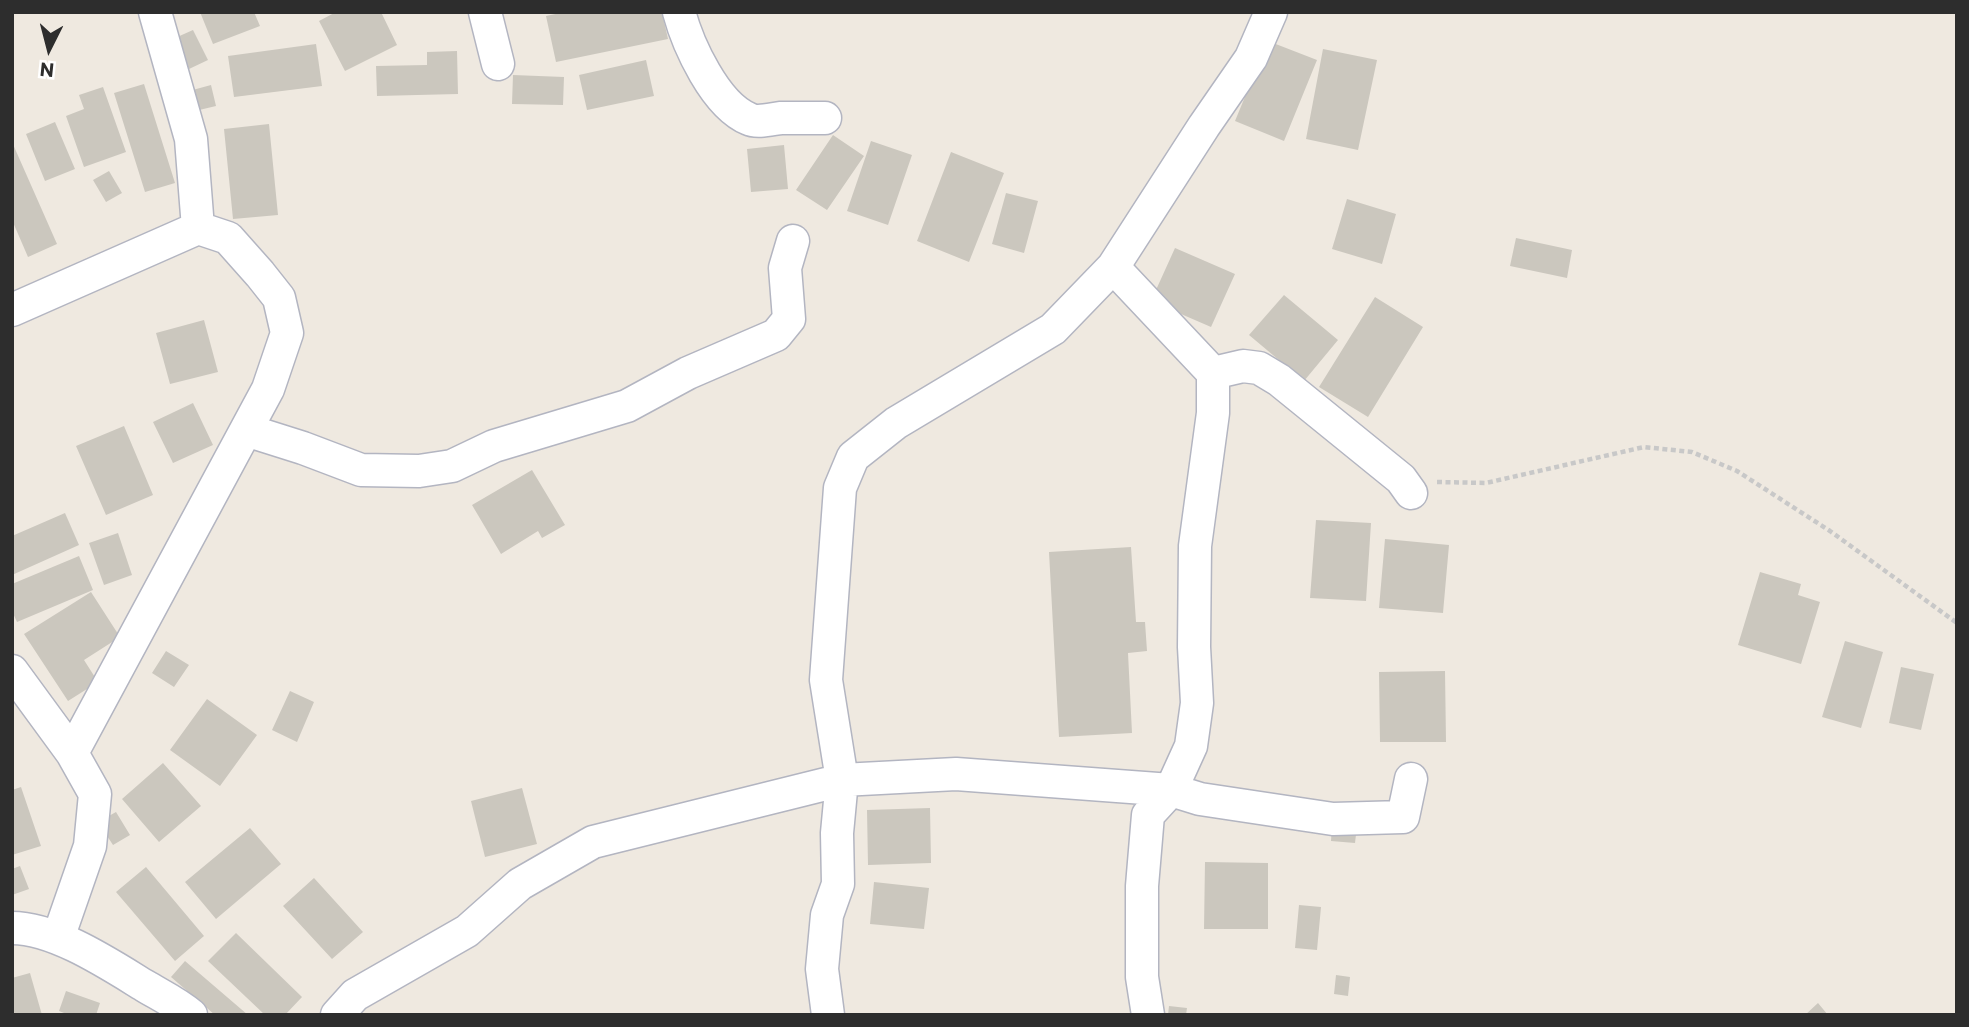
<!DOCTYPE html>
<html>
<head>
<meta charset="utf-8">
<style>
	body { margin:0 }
	#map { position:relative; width:1969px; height:1027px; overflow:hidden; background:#efe9e0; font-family:Commissioner,sans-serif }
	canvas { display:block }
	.frame { position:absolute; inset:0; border:14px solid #2d2d2d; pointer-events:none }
	.north { position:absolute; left:14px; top:14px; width:70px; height:70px; -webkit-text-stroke:5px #fff; paint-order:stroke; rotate:186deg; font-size:19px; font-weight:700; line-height:28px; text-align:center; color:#2d2d2d }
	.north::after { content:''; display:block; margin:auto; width:24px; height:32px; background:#2d2d2d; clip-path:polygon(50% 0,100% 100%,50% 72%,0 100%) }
</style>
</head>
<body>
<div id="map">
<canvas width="1969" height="1027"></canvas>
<div class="frame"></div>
<div class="north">N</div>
</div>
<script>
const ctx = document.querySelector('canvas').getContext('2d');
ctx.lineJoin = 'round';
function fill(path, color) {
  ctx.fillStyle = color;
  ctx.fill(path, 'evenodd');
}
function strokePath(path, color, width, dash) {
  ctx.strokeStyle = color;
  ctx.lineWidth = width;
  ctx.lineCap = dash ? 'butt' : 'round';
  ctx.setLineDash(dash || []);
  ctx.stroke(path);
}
const building = new Path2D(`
	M200,12h54l6,14 -47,18z
	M336,12h45l16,33 -52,26 -26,-50z
	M565,12h97l6,27 -112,23 -10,-46z
	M193,30l15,30 -19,9 -14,-31z
	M1268,41l49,19 -33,81 -49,-20z
	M316,44l6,42 -88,11 -6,-41z
	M1323,49l54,11 -19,90 -52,-11z
	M457,51l1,43 -81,2 -1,-30 51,-1v-13z
	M646,60l8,36 -67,14 -8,-35z
	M513,75l51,2 -1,28 -51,-1z
	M144,84l31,99 -30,9 -31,-99z
	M211,85l5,21 -21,5 -6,-20z
	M103,87l23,65 -42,15 -18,-51 18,-7 -5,-14z
	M55,122l20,47 -30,12 -19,-47z
	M269,124l9,91 -45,4 -9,-90z
	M833,135l31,21 -37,54 -31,-20z
	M871,141l41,14 -24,70 -41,-14z
	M12,142l45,102 -29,13 -16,-37z
	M784,145l4,44 -37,3 -4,-43z
	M951,152l53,21 -35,89 -52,-21z
	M109,171l13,22 -16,9 -13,-22z
	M1006,193l32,8 -14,52 -32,-9z
	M1347,199l49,15 -14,50 -50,-15z
	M1516,238l56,12 -5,28 -57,-12z
	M1175,248l60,26 -24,53 -60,-26z
	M1284,295l54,45 -34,41 -55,-46z
	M1375,297l48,30 -55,90 -49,-30z
	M204,320l14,52 -48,12 -14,-51z
	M193,403l20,42 -40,18 -20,-41z
	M124,426l29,69 -47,20 -30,-69z
	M532,470l33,55 -23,13 -4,-7 -37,23 -29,-49z
	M65,513l14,32 -67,30v-39z
	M1316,520l55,3 -5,78 -56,-3z
	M118,533l14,42 -28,10 -15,-42z
	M1385,539l64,6 -6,68 -64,-5z
	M1131,547l5,75h9l2,29 -19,2 4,80 -73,4 -10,-185z
	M79,556l14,34 -76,32 -5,-11v-27z
	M1760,572l41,12 -3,11 22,7 -19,62 -63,-19z
	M91,592l29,45 -36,23 14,22 -30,19 -44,-67z
	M1845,641l38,11 -22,76 -39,-11z
	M166,651l23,14 -15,22 -22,-14z
	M1901,667l33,7 -13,56 -32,-7z
	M1445,671l1,71h-66l-1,-70z
	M290,691l24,11 -17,40 -25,-12z
	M207,699l50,36 -37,51 -50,-36z
	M163,763l38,43 -42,36 -37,-43z
	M21,787l20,59 -29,9v-65z
	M522,788l15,56 -52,13 -14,-56z
	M930,808l1,55 -63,2 -1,-55z
	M116,812l14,23 -17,10 -15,-23z
	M1332,825l25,1 -2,17 -24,-2z
	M250,828l31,36 -65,55 -31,-37z
	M1205,862l63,1v66h-64z
	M20,866l9,23 -17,6v-26z
	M146,867l58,69 -29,25 -59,-69z
	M314,878l49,54 -31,27 -49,-53z
	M874,882l55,6 -5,41 -54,-5z
	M1299,905l22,2 -4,43 -22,-2z
	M236,933l66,64 -17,18h-20l-57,-54z
	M185,961l63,54h-33l-44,-38z
	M30,973l12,42h-30v-37z
	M1336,975l14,2 -2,19 -14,-2z
	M66,991l34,12 -4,12h-27l-10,-4z
	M1818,1003l10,12h-23z
	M1169,1006l18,2 -1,7h-18z`);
const path = new Path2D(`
	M1437,482l49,1 158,-36 48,5 45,19 93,60 127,92`);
const street = new Path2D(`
	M155,12l36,127 7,89
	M485,12l13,52
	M679,12c9,33 36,93 70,107 8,4 23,0 32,-1 15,0 30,0 44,0
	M1113,267l100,106 30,-7 16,2 20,12 122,99 10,14
	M12,310l186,-82 30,10 32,36 19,24 8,35 -19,56 -196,364
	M246,430l57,18 58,22 58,1 33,-5 42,-20 133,-40 61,-33 88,-38 13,-16 -4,-51 8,-27
	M12,671l60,82 23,41 -5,52 -32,92
	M12,928c43,0 97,36 133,58 15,9 32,17 46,29
	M337,1015l18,-20 112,-64 53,-47 73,-42 249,-62 114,-6 215,16 29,9 133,20 70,-2 8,-38
	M828,1015l-6,-46 5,-54 11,-31 -1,-51 5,-53 -16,-100 14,-192 13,-31 43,-34 157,-94 60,-62 91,-141 47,-68 20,-46
	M1148,1015l-6,-38v-91l6,-71 23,-25 20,-44 6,-43 -3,-56 1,-101 18,-133v-40`);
fill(building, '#cbc7be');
strokePath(street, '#b3b5c1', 35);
strokePath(path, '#c8c8c8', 4.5, [5, 3.5]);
strokePath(street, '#fff', 32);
</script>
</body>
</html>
